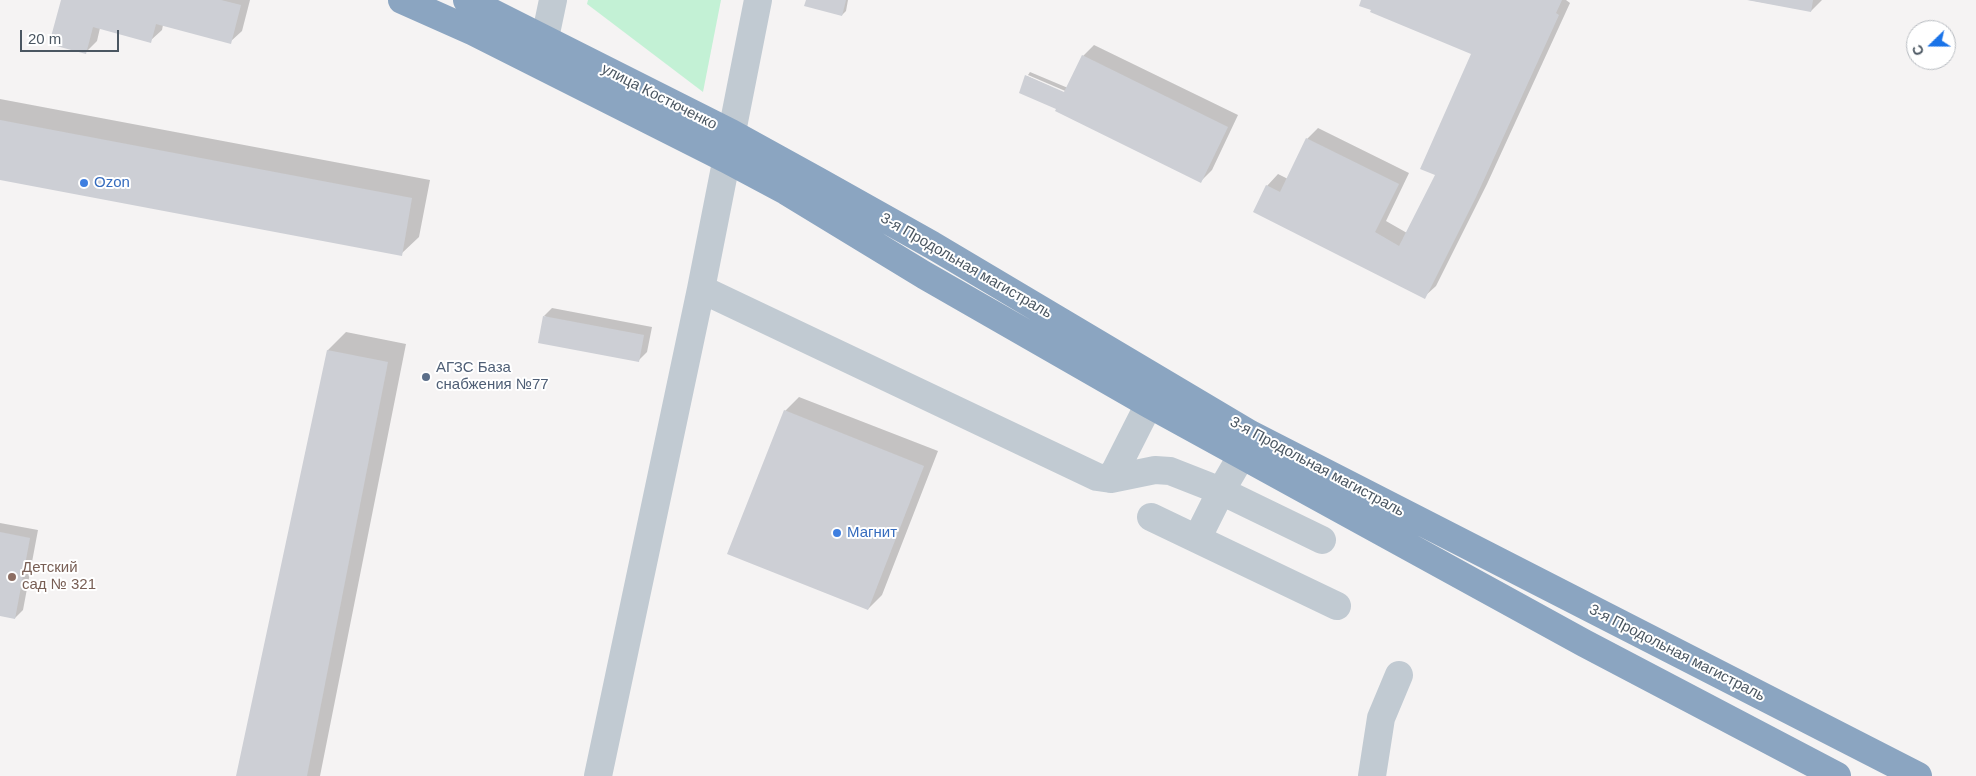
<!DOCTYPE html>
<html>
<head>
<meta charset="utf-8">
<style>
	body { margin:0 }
	#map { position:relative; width:1976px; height:776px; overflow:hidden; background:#f5f3f3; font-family:Arial,sans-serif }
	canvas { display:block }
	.north { position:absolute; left:1906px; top:20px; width:50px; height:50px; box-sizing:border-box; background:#fff; border:1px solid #b7bbc0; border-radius:50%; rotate:248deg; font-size:14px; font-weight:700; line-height:20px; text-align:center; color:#4a5661 }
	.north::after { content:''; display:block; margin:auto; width:18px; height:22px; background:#1a73e8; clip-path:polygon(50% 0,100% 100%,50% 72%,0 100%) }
	.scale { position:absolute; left:20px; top:30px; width:99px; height:22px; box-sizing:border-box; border:2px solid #4a5661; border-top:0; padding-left:6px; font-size:15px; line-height:18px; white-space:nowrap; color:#4a5661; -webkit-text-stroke:4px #fff; paint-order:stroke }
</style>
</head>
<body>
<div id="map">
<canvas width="1976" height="776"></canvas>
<div class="north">С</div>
<div class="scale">20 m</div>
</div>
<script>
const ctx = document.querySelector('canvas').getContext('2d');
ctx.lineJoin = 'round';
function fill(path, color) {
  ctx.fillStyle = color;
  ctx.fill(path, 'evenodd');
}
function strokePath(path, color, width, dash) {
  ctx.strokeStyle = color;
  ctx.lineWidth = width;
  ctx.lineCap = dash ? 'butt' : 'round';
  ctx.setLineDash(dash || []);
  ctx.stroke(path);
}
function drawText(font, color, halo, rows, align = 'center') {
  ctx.font = font + ' Arial,sans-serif';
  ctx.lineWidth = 4;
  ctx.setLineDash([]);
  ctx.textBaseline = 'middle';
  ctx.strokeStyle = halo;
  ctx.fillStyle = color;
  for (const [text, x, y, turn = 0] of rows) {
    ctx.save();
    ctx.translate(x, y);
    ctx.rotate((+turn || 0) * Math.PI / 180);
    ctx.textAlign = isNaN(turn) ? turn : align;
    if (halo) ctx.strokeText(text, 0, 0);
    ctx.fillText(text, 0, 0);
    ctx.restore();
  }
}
const green = new Path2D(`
	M588,0h133l-18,92 -116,-88z`);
const shadow = new Path2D(`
	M62,0h188l-8,31 -12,11 -67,-17 -1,5 -12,11 -50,-13 -3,13 -11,11z
	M807,0h41l-2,11 -4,4z
	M1362,0h204l4,3 -83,181 -51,102 -12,11 -157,-111 11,-12 10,5 19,-40 11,-11 91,45 -23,48 21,12 29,-58 36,-122 -100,-44z
	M1749,0h73l-11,11z
	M1094,45l144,70 -26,55 -11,11 -141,-78 -39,-11 6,-16 42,19 1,-2 -42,-18 2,-3 38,16 15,-32z
	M0,99l430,81 -11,57 -18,17 -401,-75z
	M552,308l100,19 -5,25 -8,8 -95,-44z
	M346,332l60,12 -86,432h-83l91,-426z
	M799,397l139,54 -56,144 -14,14 -83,-198z
	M0,523l38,7 -15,80 -8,8 -15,-3z`);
const building = new Path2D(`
	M61,0h160l20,5 -10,39 -75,-20 -5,19 -58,-16 -7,27 -37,-10z
	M806,0h40l-4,16 -38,-10z
	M1361,0h201l-6,13 3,2 -83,182 -51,102 -172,-87 13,-27 14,7 26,-54 93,46 -24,48 24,14 36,-71 -15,-6 51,-115 -101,-42 1,-2 -12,-4z
	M1747,0h66l-2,12z
	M1082,55l146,72 -27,56 -146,-72 1,-2 -37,-16 6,-18 39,17z
	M0,120l412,78 -10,58 -402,-76z
	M543,316l101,19 -5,27 -101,-19z
	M327,350l61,12 -81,414h-71z
	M784,410l140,56 -56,144 -141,-56z
	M0,532l30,6 -15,81 -15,-3z`);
const minor = new Path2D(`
	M540,62l13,-62
	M701,289l396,188 14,2 44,-9 15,1 51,20 101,49
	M1111,479l38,-75
	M1151,517l186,89
	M1197,539l24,-48 21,-36
	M598,776l103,-487 57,-289
	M1372,776l9,-58 18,-43`);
const highway = new Path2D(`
	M402,0l72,32 252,127 60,32 138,84 225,129 435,239 253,133
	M467,0l264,133 87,48 114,64 318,189 668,342`);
const markers = [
	[84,183,5,"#3f7fe0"],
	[426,377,5,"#5c6f8a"],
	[837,533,5,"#3f7fe0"],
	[12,577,5,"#8d6e63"]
];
const streetNames = [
	["улица Костюченко",659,97,27],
	["3-я Продольная магистраль",966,266,30],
	["3-я Продольная магистраль",1317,467,28],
	["3-я Продольная магистраль",1677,653,27]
];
const shopNames = [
	["Ozon",94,183],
	["Магнит",847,533]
];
const serviceNames = [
	["АГЗС База",436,368],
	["снабжения №77",436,385]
];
const educationNames = [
	["Детский",22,568],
	["сад № 321",22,585]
];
fill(green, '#c3f1d5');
fill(shadow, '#0003');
fill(building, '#cdcfd5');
strokePath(minor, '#c1cad2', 28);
strokePath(highway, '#8ba5c1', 28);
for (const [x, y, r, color] of markers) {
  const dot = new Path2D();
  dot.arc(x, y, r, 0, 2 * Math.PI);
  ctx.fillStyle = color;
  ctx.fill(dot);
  strokePath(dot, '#fff', 2);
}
drawText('15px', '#4a5661', '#fff', streetNames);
drawText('15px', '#366cbe', '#fff', shopNames, 'left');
drawText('15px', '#4e5e75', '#fff', serviceNames, 'left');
drawText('15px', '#785e54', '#fff', educationNames, 'left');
</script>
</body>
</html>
